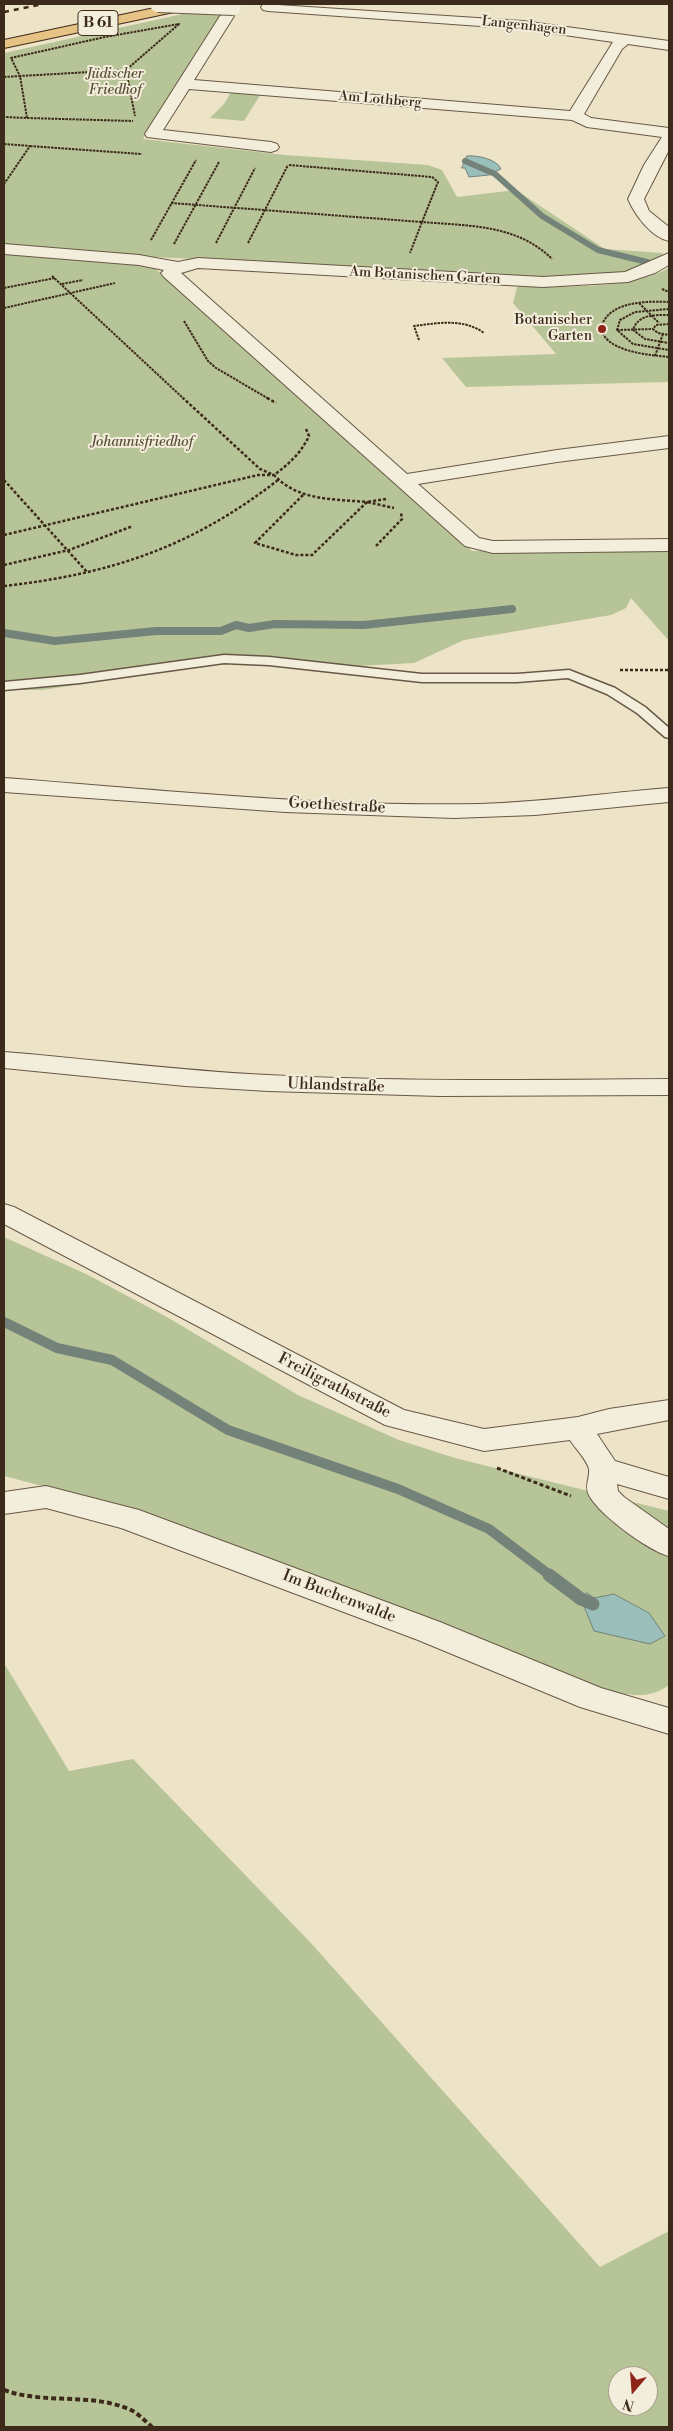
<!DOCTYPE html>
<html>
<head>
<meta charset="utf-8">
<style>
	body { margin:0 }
	#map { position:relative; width:673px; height:2431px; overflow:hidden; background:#ede4c8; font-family:"Libre Bodoni",serif }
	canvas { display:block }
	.frame { position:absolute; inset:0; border:5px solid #3c2a1b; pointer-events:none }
	.north { position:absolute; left:608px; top:2366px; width:50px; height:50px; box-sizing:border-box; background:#f3eddb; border:1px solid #aa9f8e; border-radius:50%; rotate:198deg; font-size:14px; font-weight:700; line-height:20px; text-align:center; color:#3c2a1b }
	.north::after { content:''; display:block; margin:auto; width:18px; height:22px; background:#8f2418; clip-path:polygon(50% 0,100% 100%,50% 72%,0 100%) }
</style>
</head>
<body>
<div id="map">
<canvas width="673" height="2431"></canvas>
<div class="frame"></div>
<div class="north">N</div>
</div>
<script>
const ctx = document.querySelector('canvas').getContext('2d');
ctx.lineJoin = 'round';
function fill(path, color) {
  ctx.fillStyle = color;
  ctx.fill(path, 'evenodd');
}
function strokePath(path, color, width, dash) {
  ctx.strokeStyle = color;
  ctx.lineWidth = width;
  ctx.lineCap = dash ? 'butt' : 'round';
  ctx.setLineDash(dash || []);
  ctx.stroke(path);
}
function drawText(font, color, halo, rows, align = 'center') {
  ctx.font = font + ' "Libre Bodoni",serif';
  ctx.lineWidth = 4;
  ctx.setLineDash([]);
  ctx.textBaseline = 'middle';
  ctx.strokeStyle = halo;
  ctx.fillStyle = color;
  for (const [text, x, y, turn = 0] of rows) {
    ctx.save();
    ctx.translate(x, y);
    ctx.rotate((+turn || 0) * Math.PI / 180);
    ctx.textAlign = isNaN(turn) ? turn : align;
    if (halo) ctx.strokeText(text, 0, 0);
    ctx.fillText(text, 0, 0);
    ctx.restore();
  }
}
const green = new Path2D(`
	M192,12l32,1 -81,126 142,16 143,10 14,5 15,27 59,-7 89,59 58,4 -3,4 -40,17 -80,3 -385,-20 -151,-11v-193z
	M231,92l30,2 -17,27 -34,-3 14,-14z
	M4,253l146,11 322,287 197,-3v93l-38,-43 -5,10 -15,7 -147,25 -50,23 -56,3 -7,8 -82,-10 -46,-1 -181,27h-38z
	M669,268v114l-203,5 -24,-29 114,-4 -43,-51 4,-16c45,-1 113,3 152,-19z
	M4,1237l82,37 81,43 131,78 101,45 56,18 214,53v174c-21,16 -42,9 -67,5l-468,-180 -130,-34z
	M4,1663l65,108 64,-12 177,183 290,325 69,-36v196h-665zM618,2376h30v30h-30z`);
const water = new Path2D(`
	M467,156c10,-1 30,3 34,13l-12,6 -20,2 -4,-9h-3z
	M587,1593l7,5 20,-4 35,19 16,23 -15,8 -56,-13 -13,-32z`);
const streamFar3 = new Path2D(`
	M465,161l30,13 47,42 56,34 49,12`);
const streamFar2 = new Path2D(`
	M4,633l51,8 101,-10h65l15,-6 13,3 26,-4 89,1 148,-16`);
const streamFar1 = new Path2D(`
	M4,1322l53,26 55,12 116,70 170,59 91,40 62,47`);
const stream = new Path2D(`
	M549,1575l32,24 12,5`);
const pathFar3 = new Path2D(`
	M179,24l-53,46 -106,6 -9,-18 94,-21z
	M126,70l9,46
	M4,77l16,-1 7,42 -23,-1
	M27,118l106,3
	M4,144l26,2 -26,38
	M30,146l112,8
	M289,165l143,12 6,5 -16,40c46,4 95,2 130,37
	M171,203l251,19 -12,31
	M151,240l45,-80
	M216,243l39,-75
	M248,243l40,-78
	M174,244l45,-82
	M52,276l132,123
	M62,284l21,-4
	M4,288l51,-10
	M662,289l7,3
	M669,302c-23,-1 -61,-1 -68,26 4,24 49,27 68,29
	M639,303l20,20
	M4,308l111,-25
	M669,309l-34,3 -15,8 -3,10 16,14 36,6
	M669,315c-14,0 -31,-1 -36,15l12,9 24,4
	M184,321l24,40 8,7 53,31
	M669,324l-13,1 -3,4 5,4 11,2
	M617,330l36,-1
	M419,340l-5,-14c24,-3 49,-8 70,7
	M655,356l8,-22`);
const pathFar2 = new Path2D(`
	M267,398l9,5
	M4,480l83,92
	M303,495l-48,48 41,12h16l55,-53c-33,-3 -69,-1 -93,-27 15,-11 27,-22 35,-39l-3,-7
	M386,499l-19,3 27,6
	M4,535l254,-60h16l-14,-6 -77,-71
	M376,546l26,-27 -1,-6
	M4,565l65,-15 64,-24
	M4,586c107,-12 188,-39 274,-106
	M620,670h49`);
const pathFar1 = new Path2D(`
	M497,1468l74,28`);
const path = new Path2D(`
	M4,2390c41,15 87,2 127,20 8,4 14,11 21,17`);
const service = new Path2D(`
	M224,655l45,2 153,17h95l52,-4 46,18 30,19 24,21v10l-4,-1 -28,-24 -30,-19 -39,-16 -51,4h-95l-153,-17 -45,-2 -144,20 -76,7v-8l76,-7z`);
const minor = new Path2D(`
	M263,4l260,17 146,20v9l-41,-6 -6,5 -38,65 7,4 78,10v22l-25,49 5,12 20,16v14c-18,-4 -34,-26 -41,-42l16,-34 18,-28 -75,-10 -15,-7 -383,-31 -26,41 108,12 6,2 2,3 -2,3 -6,2 -124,-15 -2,-3 75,-118 7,-4 7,4 -40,64 376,31 43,-69 -90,-13 -255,-18 -5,-1 -2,-3z
	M4,244l135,11 39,7 20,-4 345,19 82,-5 44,-19v12l-14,8 -27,9 -85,5 -345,-19 -17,5 226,201 150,-24 112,-14v12l-112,14 -139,22 61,54 14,3 176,-2v12l-176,2 -28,-7 -301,-269 -3,-4 3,-3 -25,-5 -135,-11z
	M4,778c157,12 318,29 476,26 63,-2 126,-11 189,-16v14l-134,13 -81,3 -169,-6 -281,-20z
	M4,1052c88,7 176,19 264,23 133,7 267,5 401,4v16l-229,1 -172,-5 -83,-5 -181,-18z
	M4,1204l10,3 390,203 80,19 94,-12 31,-8 60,-9v20l-72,14 18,27 54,16v22l-52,-15 1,7 6,6 45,32v27c-20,-5 -73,-43 -81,-63 -3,-8 2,-16 1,-24 -2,-9 -14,-21 -19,-29l-86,11 -99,-26 -381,-201z
	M46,1486l93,24 301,112 161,66 68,20v26l-89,-27 -162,-67 -297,-112 -75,-20 -42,6v-22z`);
const trunk = new Path2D(`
	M173,4h27l-7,4 -189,40v-8z`);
const rail = new Path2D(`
	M4,12l39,-8`);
const minorBridge = new Path2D(`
	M158,4l75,3`);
const markers = [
	[602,329,5,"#8f2418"]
];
const farStreetnames = [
	["Langenhagen",524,26,6],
	["Am Lothberg",380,100,5],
	["Am Botanischen Garten",425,276,3]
];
const farParknames = [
	["Jüdischer",115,75],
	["Friedhof",115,91],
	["Johannisfriedhof",142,443]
];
const farPoinames = [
	["Botanischer",592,321],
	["Garten",592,337]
];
const shields = [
	[98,23,40]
];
const shieldNames = [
	["B 61",98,23]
];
const streetNames = [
	["Goethestraße",337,806,3],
	["Uhlandstraße",336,1086,2],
	["Freiligrathstraße",334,1386,27],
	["Im Buchenwalde",339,1597,21]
];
fill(green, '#b7c497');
fill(water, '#9abeba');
strokePath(water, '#74837a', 1);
strokePath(streamFar3, '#74837a', 6);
strokePath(streamFar2, '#74837a', 8);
strokePath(streamFar1, '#74837a', 10);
strokePath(stream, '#74837a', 13);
strokePath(service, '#685846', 3);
strokePath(minor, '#685846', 2);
strokePath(trunk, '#3c2a1b', 2);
strokePath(pathFar3, '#3c2a1b', 2, [2.5, 1]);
strokePath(pathFar2, '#3c2a1b', 2.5, [3, 2]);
strokePath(pathFar1, '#3c2a1b', 3, [4, 2.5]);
strokePath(path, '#3c2a1b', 4, [5, 3]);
fill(service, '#f3eddb');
fill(minor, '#f3eddb');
fill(trunk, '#e6c284');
strokePath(rail, '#3c2a1b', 2.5, [5, 5]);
strokePath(minorBridge, '#685846', 18, []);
strokePath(minorBridge, '#f3eddb', 16);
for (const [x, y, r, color] of markers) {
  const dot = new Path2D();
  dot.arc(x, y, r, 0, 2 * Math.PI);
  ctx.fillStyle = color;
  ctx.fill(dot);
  strokePath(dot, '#f3eddb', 2);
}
drawText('14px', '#3c2a1b', '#f3eddb', farStreetnames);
drawText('italic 14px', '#5b503a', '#f3eddb', farParknames);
drawText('14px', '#3c2a1b', '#f3eddb', farPoinames, 'right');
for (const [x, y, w] of shields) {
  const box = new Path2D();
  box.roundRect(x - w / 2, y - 12.5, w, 25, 4);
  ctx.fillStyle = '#f3eddb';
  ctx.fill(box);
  strokePath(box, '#3c2a1b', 1);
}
drawText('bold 15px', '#3c2a1b', null, shieldNames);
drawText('16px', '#3c2a1b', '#f3eddb', streetNames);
</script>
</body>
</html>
